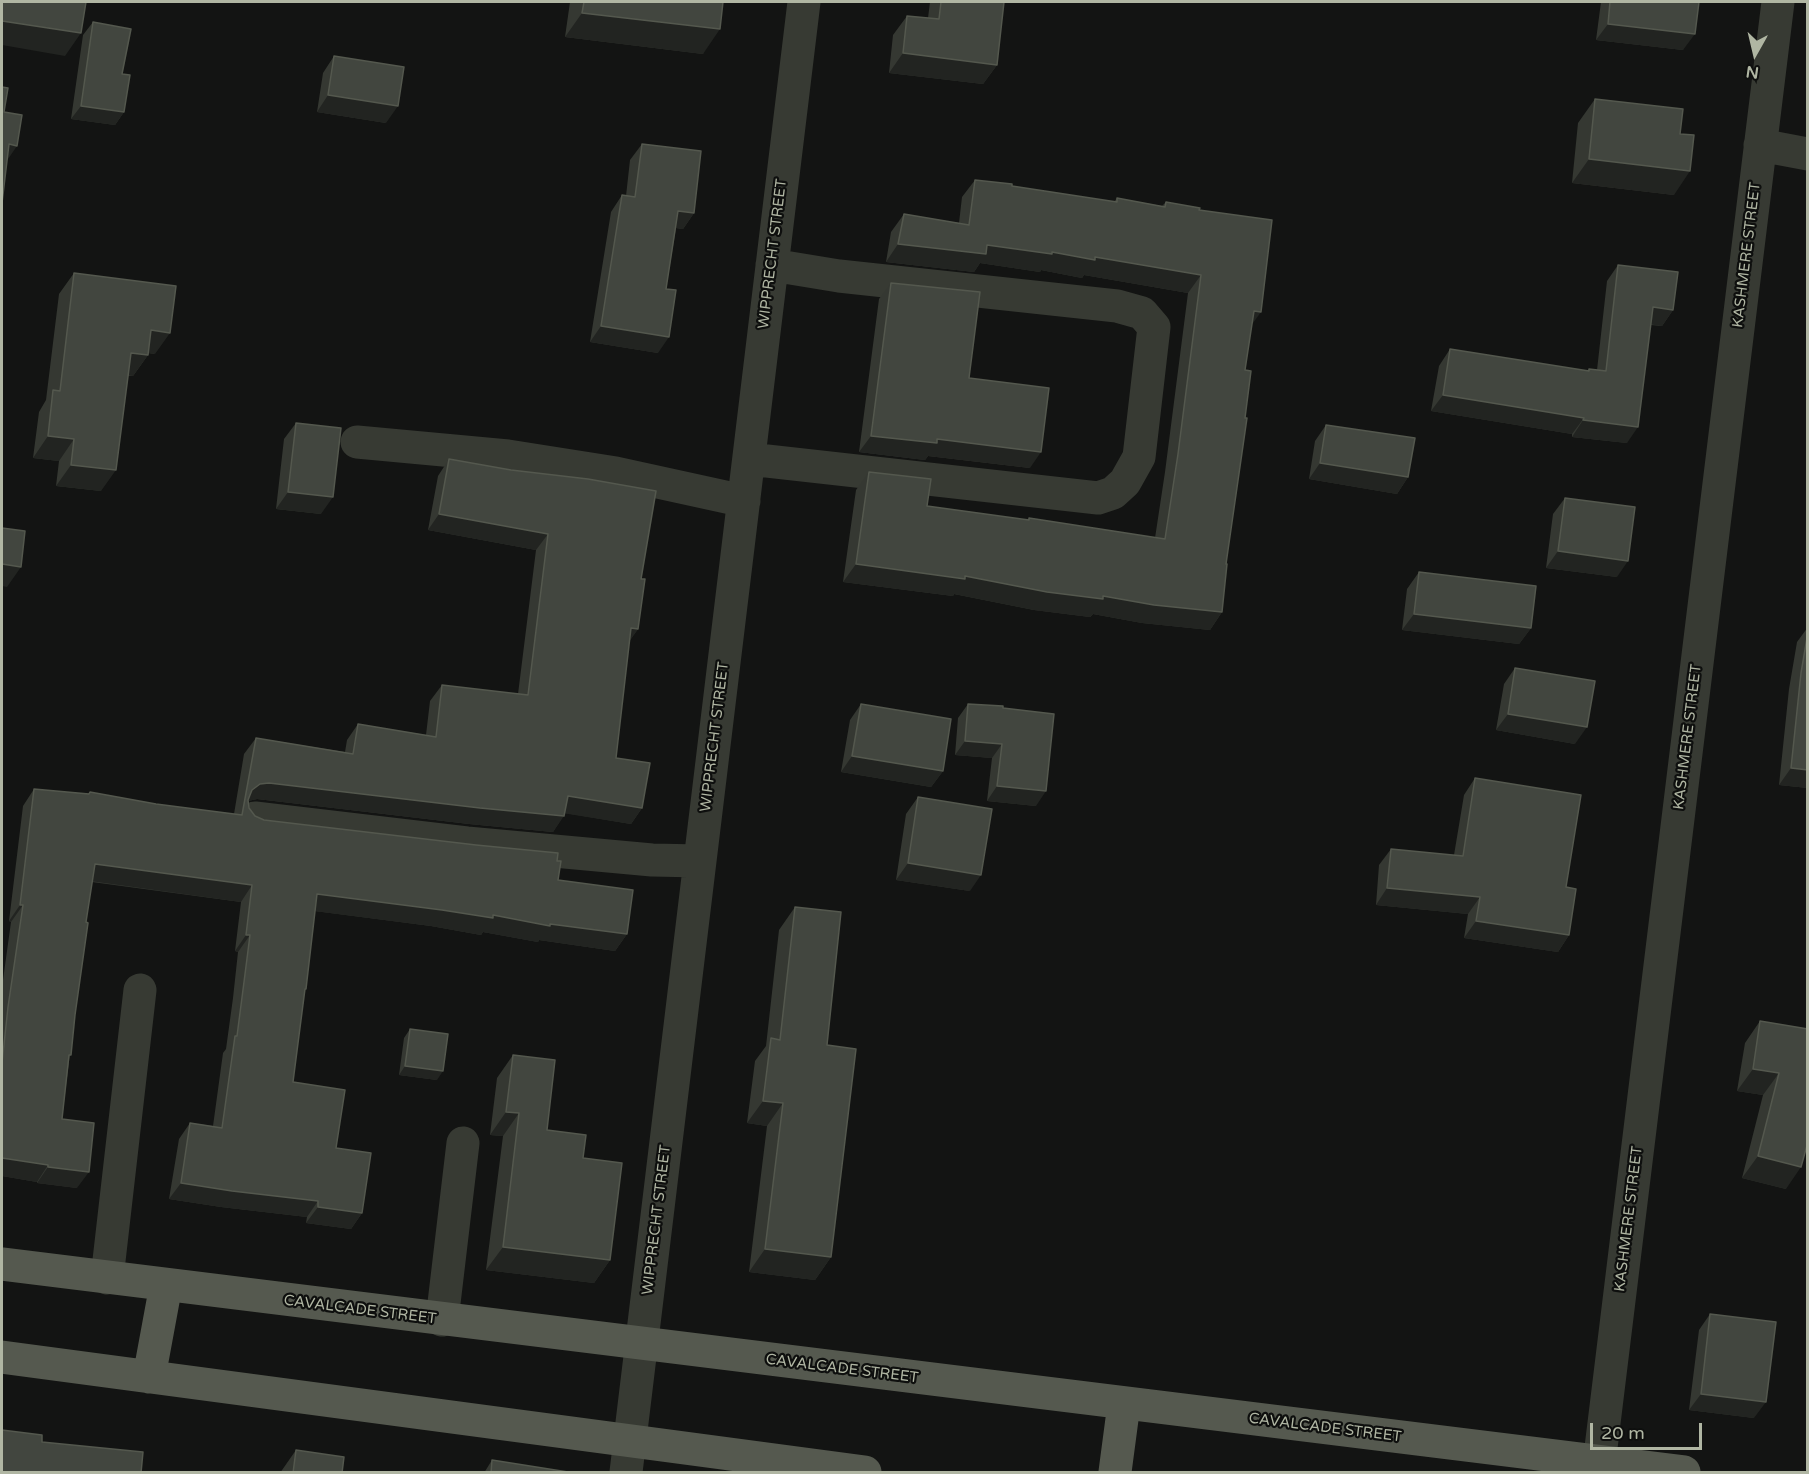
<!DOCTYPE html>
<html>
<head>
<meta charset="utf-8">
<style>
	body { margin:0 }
	#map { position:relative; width:1809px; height:1474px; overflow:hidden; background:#131413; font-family:"Varela Round",sans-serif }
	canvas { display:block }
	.frame { position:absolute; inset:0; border:3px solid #b0b6a3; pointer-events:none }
	.north { position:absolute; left:1725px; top:24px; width:60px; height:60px; -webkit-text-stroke:4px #0e0f0e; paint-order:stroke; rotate:188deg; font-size:16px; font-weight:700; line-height:24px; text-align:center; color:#b0b6a3 }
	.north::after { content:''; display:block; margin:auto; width:21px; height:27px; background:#b0b6a3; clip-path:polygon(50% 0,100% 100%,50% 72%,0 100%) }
	.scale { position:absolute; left:1590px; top:1423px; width:112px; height:27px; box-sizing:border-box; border:3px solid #b0b6a3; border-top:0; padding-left:8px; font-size:18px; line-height:21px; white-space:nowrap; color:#b0b6a3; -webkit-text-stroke:4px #0e0f0e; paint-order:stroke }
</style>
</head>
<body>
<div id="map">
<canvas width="1809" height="1474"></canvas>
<div class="frame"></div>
<div class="north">N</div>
<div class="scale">20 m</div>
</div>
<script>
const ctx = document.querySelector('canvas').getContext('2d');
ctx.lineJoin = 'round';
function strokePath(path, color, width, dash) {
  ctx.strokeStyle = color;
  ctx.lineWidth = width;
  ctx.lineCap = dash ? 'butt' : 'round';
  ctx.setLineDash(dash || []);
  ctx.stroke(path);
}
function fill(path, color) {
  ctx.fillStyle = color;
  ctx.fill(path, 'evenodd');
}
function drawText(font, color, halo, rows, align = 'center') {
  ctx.font = font + ' "Varela Round",sans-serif';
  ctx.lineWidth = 4.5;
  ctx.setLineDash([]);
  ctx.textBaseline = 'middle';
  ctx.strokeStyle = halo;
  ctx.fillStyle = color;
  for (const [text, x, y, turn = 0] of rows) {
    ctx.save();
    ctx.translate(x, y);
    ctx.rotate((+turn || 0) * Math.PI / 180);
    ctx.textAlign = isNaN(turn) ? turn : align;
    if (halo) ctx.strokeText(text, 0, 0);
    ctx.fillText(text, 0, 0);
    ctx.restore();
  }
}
const minor = new Path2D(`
	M1760,145l48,9
	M357,442l151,14 108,17 128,28
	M749,459l349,39 15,-5 12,-11 14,-25 15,-130 -12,-14 -25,-7 -278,-30 -67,-11
	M255,818l212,25 185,17 48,1
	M107,1278l33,-288
	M442,1320l21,-177
	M626,1472l178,-1470
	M1598,1472l180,-1470`);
const major = new Path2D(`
	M2,1264l1682,208
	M2,1357l863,115
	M149,1377l17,-92
	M1115,1472l9,-68`);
const wall = new Path2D(`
	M570,2h153l-20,52 -138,-17z
	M930,2h74l-7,63 -14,19 -94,-11 4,-38 14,-19 21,2z
	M1601,2h98l-16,48 -87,-10z
	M93,22l29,52 2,38 -9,13 -44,-6 12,-84z
	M334,56l52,67 -69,-11 6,-39z
	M1595,99l85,35 -6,61 -102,-12 6,-60z
	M642,144l52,69 -11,16 -7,-1 -10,61 -8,64 -68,-11 21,-130 11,-17 4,1 4,-36z
	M975,180l139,22 3,-4 45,8 4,-4 33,8 53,115 -7,45 -19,194 -4,48 -12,18 -68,-7 -49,-9 -3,3 -56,-7 -80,-16 -1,2 -110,-14 13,-92 13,-18 58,34 101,14 1,-2 126,20 10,-66 23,-179 -104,-18 -2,3 -41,-8 -1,2 -60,-9 -6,9 -88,-10 5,-30 13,-18 55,9 3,-26z
	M1618,265l55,45 -11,16 -11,-1 -24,118 -55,-6v-3l-141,-23 8,-45 11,-17 137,22 2,-2 8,1 10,-89z
	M74,273l81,81 -7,-1v2l-15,21h-5l-27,115 -45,-5 3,-25 -26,-3 6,-46 7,-12 13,-106z
	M891,283l78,95 61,90 -102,-12 -3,4 -66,-8 20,-153z
	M296,423l25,91 -45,-5 8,-70z
	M1326,425l82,52 -11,17 -88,-15 6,-38z
	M449,459l192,120 -3,50 -9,12 -13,117 26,50 -11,16 -66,-11 -12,19 -84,-8 -212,-25 -9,2 1,7 6,8 9,4 293,41 1,19 69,54 -12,17 -76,-11 -1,2 -55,-10 -2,3 -50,-9 -116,-15 -22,171 43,66 26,65 -11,16 -45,-6 1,-6 -86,-10 -52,-8 10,-60 11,-16 23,3 10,-73 3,-4 7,-51 5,-46 -3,-1 6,-49 -149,-20 -6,40 -24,197 15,69 -40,-5v-1l-35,-6v-189l9,-65 -2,-1 14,-115 11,-17 54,5 2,-2 66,12 78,10 10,-60 12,-16 89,14 2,-12 11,-16 68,11 4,-34 12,-16 76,9 18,-144 -108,-20 10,-54z
	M1565,498l52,79 -71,-9 7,-54z
	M1419,572l112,56 -12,16 -117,-14 5,-41z
	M1808,627v161l-29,-3 10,-96 8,-47z
	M1515,668l60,76 -79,-14 8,-46z
	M861,704l82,67 -12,16 -90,-15 9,-52z
	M968,704l35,4 33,98 -49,-5 5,-43 -37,-3 3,-37z
	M1475,778l91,109 3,48 -11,17 -94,-14 4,-24 -92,-9 3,-40 12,-16 63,6 10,-60z
	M918,797l52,94 -74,-11 10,-66z
	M795,907l32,138 4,212 -16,23 -66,-8 18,-146 -20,-3 8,-62 11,-15 13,-116z
	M1760,1021l48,8 -22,160 -44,-11 21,-83 -26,-4 8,-48z
	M410,1029l27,51 -38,-5 5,-37z
	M513,1055l34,75 36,28 27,102 -16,23 -108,-13 17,-134 -13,-1 7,-57z
	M1710,1314l44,104 -65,-8 10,-80z
	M296,1450l46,23h-62z
	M492,1460l76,13h-84z`);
const shadedWall = new Path2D(`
	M582,13l138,16 -17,25 -138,-17z
	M2,21l79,12 -16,23 -63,-11z
	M1608,24l87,10 -12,16 -87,-10z
	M903,53l94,12 -14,19 -94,-11z
	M328,95l70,11 -12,17 -69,-11z
	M81,106l43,6 -9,13 -44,-6z
	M9,144l8,2 -11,16z
	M1589,159l101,12 -16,24 -102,-12z
	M678,211l16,2 -11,16 -16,-2z
	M898,244l89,1 108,12 106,18 -13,18 -104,-18 -2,3 -41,-8 -1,2 -60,-9 -6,9 -88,-10z
	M1653,307l20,3 -11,16 -21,-3z
	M1254,311l7,1 -13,18z
	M601,326l68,11 -11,16 -68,-11z
	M151,330l19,3 -15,21 -19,-3z
	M131,353l17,2 -15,21 -17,-2z
	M1443,395l141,23 -12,16 -141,-23z
	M1583,420l55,7 -11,16 -55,-6z
	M48,436l26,3 -15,22 -26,-3z
	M871,436l66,3 104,13 -11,16 -102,-12 -3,4 -66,-8z
	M1320,463l88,14 -11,17 -88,-15z
	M71,465l45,5 -15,21 -45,-5z
	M288,492l45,5 -12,17 -45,-5z
	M439,514l109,20 -12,16 -108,-20z
	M1558,551l70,10 -11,16 -71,-9z
	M2,564l19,3 -14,20 -5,-1z
	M856,564l109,12 257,36 -12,18 -68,-7 -49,-9 -3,3 -56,-7 -80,-16 -1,2 -110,-14z
	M1414,614l117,14 -12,16 -117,-14z
	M631,628l7,1 -11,16z
	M1508,714l79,13 -12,17 -79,-14z
	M965,741l37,3 -10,14 -37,-3z
	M852,756l91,15 -12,16 -90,-15z
	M1791,768l17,2v18l-29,-3z
	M269,783l295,33 -11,16 -84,-8 -212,-25 -9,2 -3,-1 7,-10 8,-6z
	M997,786l49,5 -10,15 -49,-5z
	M568,796l74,12 -11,16 -75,-12z
	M908,863l73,12 -11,16 -74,-11z
	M95,864l157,21 -11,17 -158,-22z
	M1387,888l93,9 -12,17 -92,-9z
	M317,894l176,21 134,19 -12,17 -76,-11 -1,2 -55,-10 -2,3 -50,-9 -125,-16z
	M20,905h3l-12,17 -2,-1z
	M1476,921l93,14 -11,17 -94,-14z
	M246,935h4l-12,17 -3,-1z
	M405,1066l38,5 -6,9 -38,-5z
	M1753,1069l26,4 -16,22 -26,-4z
	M763,1101l20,2 -16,23 -20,-3z
	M506,1112l13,1 -16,23 -13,-1z
	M1758,1156l43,11 -15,22 -44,-11z
	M2,1158l46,7 -11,17 -35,-6z
	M48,1167l41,5 -12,16 -40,-5z
	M181,1183l137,18 -11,16 -86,-10 -52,-8z
	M318,1207l44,6 -11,16 -45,-6z
	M503,1247l107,13 -16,23 -108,-13z
	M765,1249l66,8 -16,23 -66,-8z
	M1701,1394l65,8 -12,16 -65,-8z`);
const building = new Path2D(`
	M2,2h84l-5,31 -79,-12z
	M584,2h139l-3,27 -138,-16z
	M941,2h63l-7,63 -94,-12 4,-37 32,3z
	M1610,2h89l-4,32 -87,-10z
	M93,22l38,7 -9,45 8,1 -6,37 -43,-6z
	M334,56l70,11 -6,39 -70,-11z
	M2,87l6,1 -4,24 18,3 -5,31 -8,-2 -7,59z
	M1595,99l88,10 -3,25 14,1 -4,36 -101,-12z
	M642,144l59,7 -7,62 -16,-2 -12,78 10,1 -7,47 -68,-11 21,-131 13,2z
	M975,180l37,4v2l105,16v-4l48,9 1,-5 34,6 -1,2 73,10 -11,92 -7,-1 -9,59 6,1 -6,47h2l-21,146h1l-5,48 -68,-7 -51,-9v3l-56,-7 -82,-16v3l-109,-15 13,-92 62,7 -4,27 102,14v-2l136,21 13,-85 23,-179 -106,-18v3l-43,-8v2l-65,-9 -1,9 -88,-10 6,-30 65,11z
	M1618,265l60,7 -5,38 -20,-3 -15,120 -55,-7 1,-2 -141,-23 7,-46 139,22v-2l17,2z
	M74,273l102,13 -6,47 -19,-3 -3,25 -17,-2 -15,117 -45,-5 3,-26 -26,-3 5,-46 7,1z
	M891,283l89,9 -11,86 80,10 -8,64 -104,-13v4l-66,-7z
	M296,423l45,5 -8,69 -45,-5z
	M1326,425l89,13 -7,39 -88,-14z
	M449,459l62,11 77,9 68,12 -15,88h4l-7,50 -7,-1 -15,130 34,5 -8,45 -74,-12 -4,20 -84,-8 -211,-25 -9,1 -8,6 -4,10 1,8 6,8 9,4 212,25 82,8 -1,8h4l-3,19 75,10 -6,44 -77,-10v2l-57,-11v3l-51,-8 -125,-16 -11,95h-1l-12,93 52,8 -9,58 35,5 -9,60 -44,-6v-6l-86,-10 -51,-8 9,-60 32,5 13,-92h2l7,-54 6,-47h-4l6,-50 -157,-21 -9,58 2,1 -13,92 -4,40h-2l-7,64 32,4 -5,49 -41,-5v-2l-46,-7v-95l6,-56 15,-102h-3l14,-116 55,5 1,-2 66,12 86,11 14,-77 97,16 5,-30 78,13 6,-52 86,10 20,-161 -109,-20z
	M1565,498l70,9 -7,54 -70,-10z
	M2,528l23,3 -4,36 -19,-3z
	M1419,572l117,14 -5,42 -117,-14z
	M1808,632v138l-17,-2 10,-95z
	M1515,668l80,13 -8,46 -79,-13z
	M861,704l90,15 -8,52 -91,-15z
	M968,704l35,2v2l51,6 -8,77 -49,-5 5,-42 -37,-3z
	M1475,778l106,17 -15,92 10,2 -7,46 -93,-14 4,-24 -93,-9 4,-39 72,7z
	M918,797l74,12 -11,66 -73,-12z
	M795,907l46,5 -14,133 29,4 -25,208 -66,-8 18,-146 -20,-2 8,-63 9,2z
	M1760,1021l48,8v113l-7,25 -43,-11 21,-83 -26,-4z
	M410,1029l38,5 -5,37 -38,-5z
	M513,1055l42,5 -8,70 39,5 -3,23 39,5 -12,97 -107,-13 16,-134 -13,-1z
	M1710,1314l66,8 -10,80 -65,-8z
	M2,1430l40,5v7l101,10 -2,21h-139z
	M296,1450l48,7 -2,16h-49z
	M492,1460l76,12v1h-77z`);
const streetNames = [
	["WIPPRECHT STREET",773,254,-83],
	["KASHMERE STREET",1747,255,-83],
	["WIPPRECHT STREET",715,737,-83],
	["KASHMERE STREET",1688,737,-83],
	["KASHMERE STREET",1629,1219,-83],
	["WIPPRECHT STREET",657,1220,-83],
	["CAVALCADE STREET",360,1310,7],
	["CAVALCADE STREET",842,1369,7],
	["CAVALCADE STREET",1325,1428,7]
];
strokePath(minor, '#373a33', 33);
strokePath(major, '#55594f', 33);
fill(wall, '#353832');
fill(shadedWall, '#222421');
fill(building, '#42463f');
strokePath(building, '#54584e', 1.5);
drawText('15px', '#b0b6a3', '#0e0f0e', streetNames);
</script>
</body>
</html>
